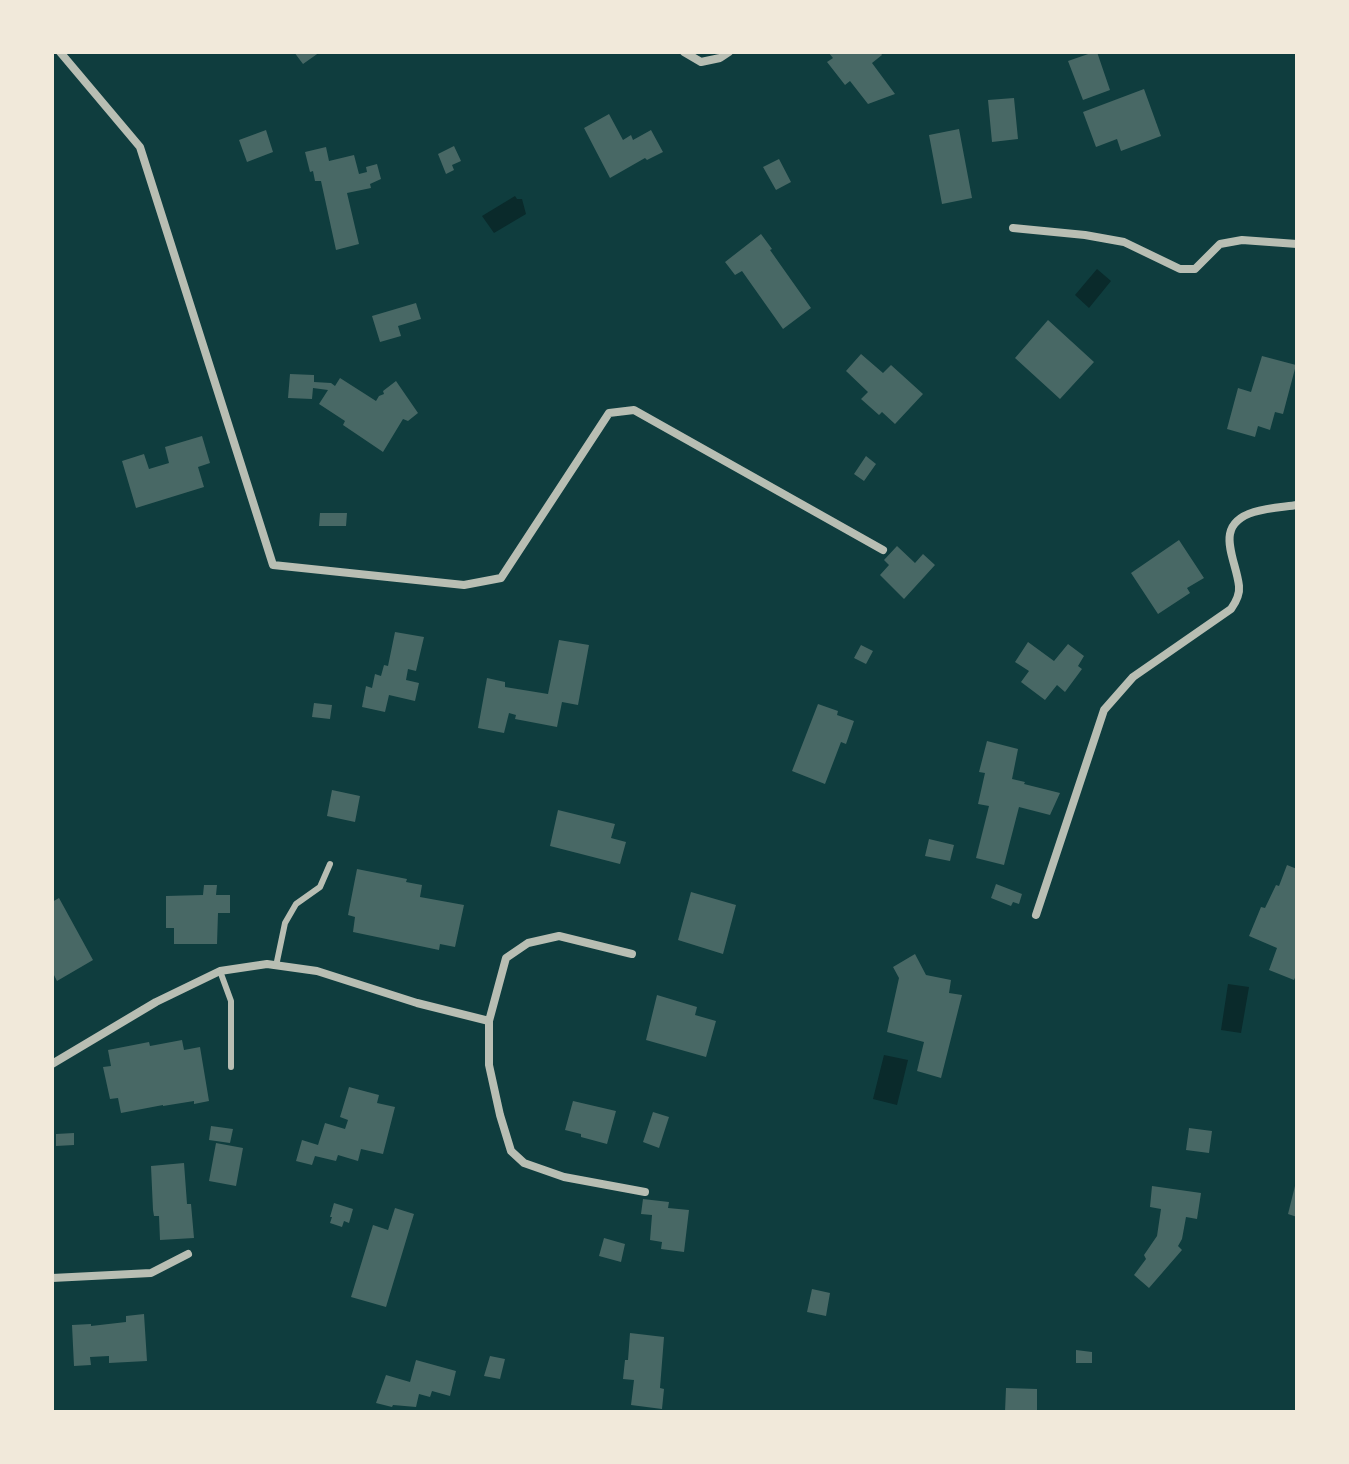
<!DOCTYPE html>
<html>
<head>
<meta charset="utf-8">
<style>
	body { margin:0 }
	#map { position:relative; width:1349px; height:1464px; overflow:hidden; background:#0f3d3e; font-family:"PT Sans Narrow",sans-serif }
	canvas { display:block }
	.frame { position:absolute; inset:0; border:54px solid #f1e9da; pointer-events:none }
</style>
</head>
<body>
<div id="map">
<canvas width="1349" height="1464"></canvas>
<div class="frame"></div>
</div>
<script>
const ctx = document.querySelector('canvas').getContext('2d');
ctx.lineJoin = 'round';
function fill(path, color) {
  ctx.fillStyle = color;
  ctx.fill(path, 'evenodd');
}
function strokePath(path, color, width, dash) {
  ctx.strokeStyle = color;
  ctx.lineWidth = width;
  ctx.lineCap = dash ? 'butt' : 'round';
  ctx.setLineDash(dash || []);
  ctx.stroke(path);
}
const water = new Path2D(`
	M515,196l2,3h5l4,15 -32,19 -12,-17z
	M1097,269l14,12 -22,27 -14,-13z
	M1228,984l21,3 -8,46 -20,-3z
	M884,1055l24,5 -11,45 -24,-6z`);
const building = new Path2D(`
	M294,52h26l-17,12z
	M828,52h52l2,3 -10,8 23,31 -27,10 -18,-23 -5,4 -18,-23 6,-4z
	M1094,52h3l13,38 -27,10 -15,-39z
	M1144,89l17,47 -40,15 -4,-12 -21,8 -13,-35z
	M1014,98l4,41 -26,3 -4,-42z
	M609,114l14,26 8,-5 2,5 18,-10 12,22 -16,8 -2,-2 -35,20 -26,-50z
	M959,129l13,69 -30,6 -13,-69z
	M266,130l7,22 -26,10 -8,-22z
	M454,146l7,15 -9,4 2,5 -8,4 -8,-20z
	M326,147l3,14 25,-6 5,19 8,-2 -1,-5 11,-3 4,15 -11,5 1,4 -24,5 12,51 -23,6 -15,-69h-6l-2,-10 -3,1 -5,-20z
	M779,159l12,23 -15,8 -13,-23z
	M761,234l11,15 -2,1 41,58 -28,21 -41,-58 -7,4 -10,-13z
	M416,303l5,16 -23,7 3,10 -21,6 -8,-26z
	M1048,320l46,42 -34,37 -45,-41z
	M861,354l22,19 8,-8 32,29 -28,30 -13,-12 -3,3 -18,-16 7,-7 -22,-21z
	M1262,356l34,9 -13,49 -8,-2 -5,18 -12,-4 -3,11 -28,-8 11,-41 13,4z
	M290,374l24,1v7l17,1 4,3 5,-8 36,23 3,-5 5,-2 -1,-3 13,-10 22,32 -10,8 -5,-2 -20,33 -40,-27 2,-4 -26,-17 9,-14 -15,-2 -1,11 -24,-1z
	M202,436l8,27 -12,4 6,20 -68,21 -14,-47 22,-7 5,15 20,-6 -4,-16z
	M866,456l10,8 -12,17 -10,-7z
	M320,513h27l-1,13h-27z
	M1179,540l25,38 -17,10 3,5 -32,21 -27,-41z
	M897,546l18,17 8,-9 12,11 -31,34 -24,-24 9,-10 -5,-5z
	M395,632l29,5 -8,34 -8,-2 -2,11 13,3 -4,18 -26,-6 -4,17 -23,-5 4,-21 6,2 3,-14 6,2 3,-11 4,1z
	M559,640l30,5 -11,60 -16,-3 -5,25 -42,-8 1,-4 -7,-2 -5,20 -26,-5 9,-50 18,4v5l43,7z
	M1028,642l26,19 14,-17 16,12 -6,10 4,3 -17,23 -8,-7 -12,15 -24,-18 8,-11 -14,-9z
	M861,645l12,6 -7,13 -12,-6z
	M314,703l18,2 -2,14 -18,-2z
	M818,704l20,7 -1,4 17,6 -8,23 -5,-2 -16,42 -33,-13z
	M987,741l31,8 -6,30 13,3 -1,2 36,9 -10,22 -31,-8 -15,58 -28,-7 13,-52 -11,-2 7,-31 -6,-1z
	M332,790l28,6 -5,26 -28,-6z
	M558,810l57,14 -4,14 15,4 -6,22 -70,-18z
	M929,839l25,6 -4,16 -25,-5z
	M1287,865l10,4v104l-3,7 -25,-10 8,-22 -28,-12 12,-29 4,1 11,-23 3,1z
	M357,869l50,10 -1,3 16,3 -2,12 44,8 -9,42 -15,-3 -1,6 -86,-18 2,-15 -7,-2z
	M996,884l26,10 -3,10 -6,-2 -2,4 -20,-8z
	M204,885h13l-1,10h14v18h-12l-1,31h-43v-16h-8v-32l37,-1z
	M691,892l45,13 -13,49 -45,-14z
	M59,898l34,62 -36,21 -5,-10v-69z
	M915,954l11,21 25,5 -2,13 13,2 -21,83 -24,-7 7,-29 -37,-10 12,-54 -6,-11z
	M657,995l40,12 -2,8 21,6 -10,36 -60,-17z
	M182,1040l2,10 16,-3 9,54 -15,3v-3l-31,5v-1l-42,8 -3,-15 -8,1 -7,-32 8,-1 -3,-16 41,-8 1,4z
	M349,1087l30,8 -2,8 18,4 -12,47 -22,-5 -3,12 -20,-6 -2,6 -21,-5 -3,9 -16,-4 6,-21 16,5 7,-22 20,6 3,-9 -8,-3z
	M573,1101l43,10 -9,33 -26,-7v-3l-16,-4z
	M653,1112l16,5 -10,31 -16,-6z
	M211,1126l22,3 -3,14 -21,-3z
	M1189,1128l23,3 -3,22 -23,-3z
	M74,1133v12l-18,1v-12z
	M216,1143l27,5 -7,38 -27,-5z
	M184,1163l3,41h4l3,34 -34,2 -1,-24h-5l-1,-6 -2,-44z
	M1296,1182h1v35l-9,-3z
	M1152,1186l49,7 -4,26 -11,-2 -4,22 -4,7 4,4 -33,38 -15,-13 12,-16 -2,-4 13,-19 4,-27 -11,-2z
	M643,1199l26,3 -1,6 21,2 -5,42 -23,-3 1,-7 -12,-2 2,-25 -11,-1z
	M334,1203l19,6 -4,14 -5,-2 -2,6 -12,-4 2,-6h-2z
	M395,1208l19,6 -28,93 -35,-10 22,-72 15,5z
	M604,1238l21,6 -4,18 -22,-6z
	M812,1289l18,4 -4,23 -19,-4z
	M144,1314l3,47 -38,2v-7l-19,1 1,8 -17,1 -2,-41 19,-1v2l35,-4v-6z
	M630,1333l34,4 -4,51 4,1 -2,20 -31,-4 3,-25 -11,-1 2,-19h3z
	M1076,1350l16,2v11h-16z
	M490,1356l15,3 -5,20 -16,-3z
	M416,1360l40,11 -6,25 -18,-5 -2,6 -11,-3 -3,13 -23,-2 -1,2 -16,-4 10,-28 24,7z
	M1006,1388l31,1v23h-32z`);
const service = new Path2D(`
	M276,966l9,-43 11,-19 24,-17 10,-23
	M220,971l11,30v66`);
const minor = new Path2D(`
	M60,52l80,95 133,418 191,20 37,-7 108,-165 25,-3 249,140
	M684,52l17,10 19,-4 9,-6
	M1013,228l72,7 39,7 56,27h15l25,-25 22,-4 55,4
	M1036,915l68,-205 29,-33 98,-68c5,-7 9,-14 8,-23 -3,-28 -27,-61 15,-74 13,-4 29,-5 43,-7
	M632,954l-73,-18 -31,7 -22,15 -17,63v44l11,50 11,36 13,12 40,14 81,15
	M52,1064l104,-62 64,-31 47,-7 50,7 100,32 72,18
	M52,1278l99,-5 37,-19`);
fill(water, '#0a2a2b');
fill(building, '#486865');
strokePath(service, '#b8beb3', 6);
strokePath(minor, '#b8beb3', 8);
</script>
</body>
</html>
